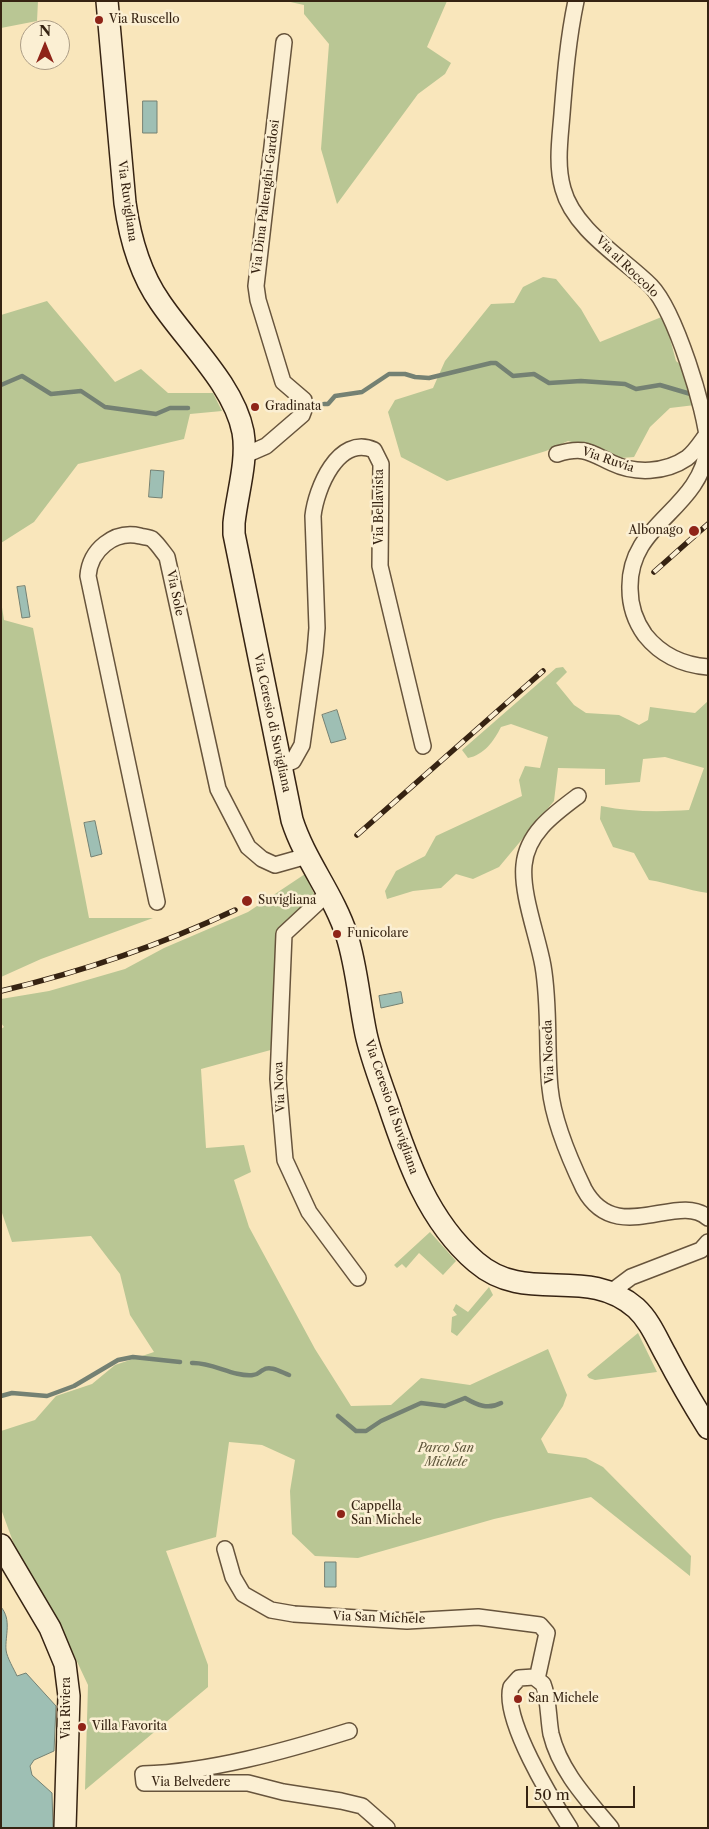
<!DOCTYPE html>
<html>
<head>
<meta charset="utf-8">
<style>
	body { margin:0 }
	#map { position:relative; width:709px; height:1829px; overflow:hidden; background:#f9e6bb; font-family:"Libre Caslon Text",serif }
	canvas { display:block }
	.frame { position:absolute; inset:0; border:2px solid #362312; pointer-events:none }
	.north { position:absolute; left:20px; top:20px; width:50px; height:50px; box-sizing:border-box; background:#fbefd3; border:1px solid #ac9d86; border-radius:50%; rotate:0deg; font-size:14px; font-weight:700; line-height:20px; text-align:center; color:#362312 }
	.north::after { content:''; display:block; margin:auto; width:18px; height:22px; background:#8f2418; clip-path:polygon(50% 0,100% 100%,50% 72%,0 100%) }
	.scale { position:absolute; left:526px; top:1786px; width:109px; height:22px; box-sizing:border-box; border:2px solid #362312; border-top:0; padding-left:6px; font-size:15px; line-height:18px; white-space:nowrap; color:#362312; -webkit-text-stroke:4px #fbefd3; paint-order:stroke }
</style>
</head>
<body>
<div id="map">
<canvas width="709" height="1829"></canvas>
<div class="frame"></div>
<div class="north">N</div>
<div class="scale">50 m</div>
</div>
<script>
const ctx = document.querySelector('canvas').getContext('2d');
ctx.lineJoin = 'round';
function fill(path, color) {
  ctx.fillStyle = color;
  ctx.fill(path, 'evenodd');
}
function strokePath(path, color, width, dash) {
  ctx.strokeStyle = color;
  ctx.lineWidth = width;
  ctx.lineCap = dash ? 'butt' : 'round';
  ctx.setLineDash(dash || []);
  ctx.stroke(path);
}
function drawText(font, color, halo, rows, align = 'center') {
  ctx.font = font + ' "Libre Caslon Text",serif';
  ctx.lineWidth = 5;
  ctx.setLineDash([]);
  ctx.textBaseline = 'middle';
  ctx.strokeStyle = halo;
  ctx.fillStyle = color;
  for (const [text, x, y, turn = 0] of rows) {
    ctx.save();
    ctx.translate(x, y);
    ctx.rotate((+turn || 0) * Math.PI / 180);
    ctx.textAlign = isNaN(turn) ? turn : align;
    if (halo) ctx.strokeText(text, 0, 0);
    ctx.fillText(text, 0, 0);
    ctx.restore();
  }
}
const green = new Path2D(`
	M1,1h37l-1,20 -36,7z
	M286,1h161l-20,46 24,16 -6,11 -27,20 -81,110 -16,-55 8,-105 -25,-30v-9z
	M543,277l13,2 25,30 19,33 64,-26 12,45 6,5 13,39 -25,3 -20,19 -16,30 -13,1 -53,-17 -22,10 -99,30 -46,-24 -13,-45 7,-12 38,-12 12,-27 46,-57 23,-1 9,-16z
	M47,301l68,81 26,-13 27,24h45l9,18 -32,3 -6,25 -106,25 -44,58 -33,21v-228z
	M1,601l3,19 29,8 56,290h64l-112,41 -40,18z
	M563,667l4,5 -11,11 18,22 12,8 33,2 20,10 9,-5 2,-13 45,6 13,-12v192c-21,-3 -39,-10 -59,-13l-15,-27 -21,-6 -13,-28 1,-13c30,6 58,6 88,4l15,-42 -39,-11 -22,2 -3,23 -35,3v-16l-47,-1 -4,33 -55,66 -26,12 -17,-5 -15,14 -28,3 -26,8 -2,-8 11,-20 29,-15 11,-20 86,-40 -3,-16 6,-14 15,2 8,-31 -37,-13 -10,3c-7,14 -17,28 -33,31l-6,-8 94,-82z
	M305,874l11,24 -32,36 -6,114 -77,21 5,79 38,-3 7,27 -17,8 15,47 66,122 36,57 40,-1 30,-27 49,7 78,-36 19,46 -4,11 -22,33 7,14 38,5 17,9 88,89 -1,20 -99,-79 -97,22 -136,39 -43,-2 -23,-22 -2,-43 5,-31 -33,-15 -33,-3 -13,95 -50,14 42,114v22l-123,103 3,-105 -23,-49 -46,-78 -18,-49v-78l34,-11 21,-24 36,-12 23,-19 39,-13 -24,-37 -10,-41 -29,-38 -79,6 -11,-32v-181l3,-2 -3,-4v-24l48,-8 76,-22 39,-21 84,-36z
	M430,1232l26,29 -13,14 -24,-22 -13,15 -4,-4 -5,4 -3,-3z
	M489,1287l4,8 -36,41 -6,-4 1,-15 5,-2 -4,-5 3,-6 12,8z
	M638,1333l19,39 -62,8 -6,-2 -2,-3z`);
const water = new Path2D(`
	M143,101h14v32h-14z
	M151,470l13,1 -2,27 -13,-1z
	M25,586l5,31 -8,1 -5,-31z
	M337,710l9,29 -15,4 -9,-28z
	M95,821l7,33 -11,3 -7,-34z
	M401,992l2,11 -22,5 -2,-12z
	M325,1562h11v25h-11z
	M1,1607c11,13 4,28 5,43 1,8 8,19 11,26l9,-3 30,33 -2,45 -20,9 -4,6 2,9 20,18 1,35h-52z`);
const stream = new Path2D(`
	M1,385l21,-9 29,18 30,-3 24,16 51,7 14,-6h18
	M324,404h4l7,-8 27,-4 27,-18h16l10,3 14,1 62,-15h5l17,13 21,-2 15,9 32,-2 44,3 11,5 24,-4 34,10
	M192,1363c20,-1 41,14 61,12 5,0 6,-3 10,-5 7,-5 18,2 26,5
	M1,1396l11,-3 35,3 27,-10 44,-26 15,-3 47,5
	M338,1416l18,15h10l15,-10 40,-18 24,3 20,-8c12,7 23,12 36,5`);
const minor = new Path2D(`
	M576,1c-8,38 -11,75 -14,113 -2,25 -6,51 1,75 11,41 60,69 88,97 24,25 55,124 57,159
	M708,446c-8,66 -80,76 -78,143 0,17 5,32 15,46 16,20 37,30 63,32
	M557,454c27,-8 32,-2 55,9 23,11 53,10 75,-5 8,-6 14,-16 20,-24
	M243,456l23,-10 36,-31 3,-8 -1,-7 -21,-18 -25,-82 -2,-14 28,-244
	M281,766l12,-5 9,-16 13,-93 2,-24 -4,-112c3,-27 25,-82 61,-66l7,14 -1,102 43,180
	M578,796c-24,18 -51,37 -54,69 -3,29 14,72 19,101 7,41 3,81 7,122 3,31 20,72 34,101 32,59 94,2 124,29
	M327,894l-43,40 -6,145 7,81 24,52 49,66
	M157,902l-69,-326c2,-26 26,-46 52,-40 3,1 9,1 12,3 5,4 11,13 15,18l51,232 30,58 14,12 13,6 32,-9
	M611,1292l20,-15 70,-27 7,-8
	M225,1549l8,28 10,17 28,16 23,4 113,7 71,-4 62,8 7,8 -10,46
	M349,1731c-64,20 -139,41 -206,43l1,9h104l35,9 58,9 21,5 25,22
	M570,1828c-18,-28 -68,-109 -59,-141l8,-9 15,-1 9,7c6,15 5,34 8,50 9,37 36,65 60,94`);
const secondary = new Path2D(`
	M107,1l18,202c5,35 14,69 35,99 26,39 74,83 83,130 5,29 -6,62 -9,91v11l58,286c13,41 42,75 55,116 10,32 12,65 19,98 5,23 14,46 22,69 19,57 40,118 88,159 51,44 110,2 160,46 14,13 21,31 30,47 13,25 27,49 42,73
	M1,1545l49,83 15,36 4,32 -4,132`);
const rail = new Path2D(`
	M654,572l54,-48
	M357,835l186,-164
	M1,991c80,-19 160,-46 234,-81`);
const markers = [
	[99,20,5,"#8f2418"],
	[255,407,5,"#8f2418"],
	[694,531,6,"#8f2418"],
	[247,901,6,"#8f2418"],
	[337,934,5,"#8f2418"],
	[341,1514,5,"#8f2418"],
	[518,1699,5,"#8f2418"],
	[82,1727,5,"#8f2418"]
];
const poiNames = [
	["Via Ruscello",109,20],
	["Gradinata",265,407],
	["Albonago",683,531,"right"],
	["Suvigliana",258,901],
	["Funicolare",347,934],
	["Cappella",351,1507],
	["San Michele",351,1521],
	["San Michele",528,1699],
	["Villa Favorita",92,1727]
];
const streetNames = [
	["Via Dina Paltenghi-Gardosi",266,197,-83],
	["Via Ruvigliana",127,201,82],
	["Via al Roccolo",627,267,44],
	["Via Ruvia",608,460,19],
	["Via Bellavista",380,507,-90],
	["Via Sole",175,593,78],
	["Via Ceresio di Suvigliana",272,723,78],
	["Via Noseda",549,1052,-92],
	["Via Nova",280,1087,-93],
	["Via Ceresio di Suvigliana",391,1107,71],
	["Via San Michele",379,1618,2],
	["Via Riviera",67,1708,-90],
	["Via Belvedere",191,1783]
];
const parkNames = [
	["Parco San",446,1449],
	["Michele",446,1463]
];
fill(green, '#b9c694');
fill(water, '#9ebfb4');
strokePath(water, '#748173', 1);
strokePath(stream, '#748173', 4.5);
strokePath(minor, '#67543c', 18);
strokePath(secondary, '#362312', 24);
strokePath(minor, '#fbefd3', 15);
strokePath(secondary, '#fbefd3', 21);
strokePath(rail, '#362312', 5.5);
strokePath(rail, '#fbefd3', 4, [11]);
for (const [x, y, r, color] of markers) {
  const dot = new Path2D();
  dot.arc(x, y, r, 0, 2 * Math.PI);
  ctx.fillStyle = color;
  ctx.fill(dot);
  strokePath(dot, '#fbefd3', 2);
}
drawText('12px', '#362312', '#fbefd3', poiNames, 'left');
drawText('12px', '#362312', '#fbefd3', streetNames);
drawText('italic 12px', '#5d5439', '#fbefd3', parkNames);
</script>
</body>
</html>
